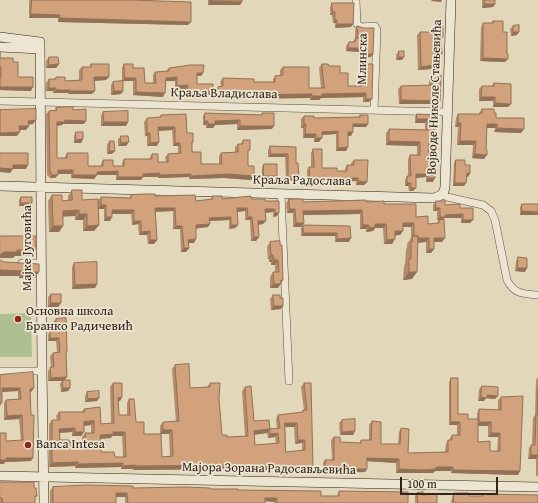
<!DOCTYPE html>
<html>
<head>
<meta charset="utf-8">
<style>
	body { margin:0 }
	#map { position:relative; width:538px; height:503px; overflow:hidden; background:#e2d7b8; font-family:"Gentium Book Plus",serif }
	canvas { display:block }
	.scale { position:absolute; left:400px; top:477px; width:98px; height:18px; box-sizing:border-box; border:2px solid #33231c; border-top:0; padding-left:5px; font-size:12px; line-height:14px; white-space:nowrap; color:#33231c; -webkit-text-stroke:3px #ece5d1; paint-order:stroke }
</style>
</head>
<body>
<div id="map">
<canvas width="538" height="503"></canvas>
<div class="scale">100 m</div>
</div>
<script>
const ctx = document.querySelector('canvas').getContext('2d');
ctx.lineJoin = 'round';
function fill(path, color) {
  ctx.fillStyle = color;
  ctx.fill(path, 'evenodd');
}
function strokePath(path, color, width, dash) {
  ctx.strokeStyle = color;
  ctx.lineWidth = width;
  ctx.lineCap = dash ? 'butt' : 'round';
  ctx.setLineDash(dash || []);
  ctx.stroke(path);
}
function drawText(font, color, halo, rows, align = 'center') {
  ctx.font = font + ' "Gentium Book Plus",serif';
  ctx.lineWidth = 3.5;
  ctx.setLineDash([]);
  ctx.textBaseline = 'middle';
  ctx.strokeStyle = halo;
  ctx.fillStyle = color;
  for (const [text, x, y, turn = 0] of rows) {
    ctx.save();
    ctx.translate(x, y);
    ctx.rotate((+turn || 0) * Math.PI / 180);
    ctx.textAlign = isNaN(turn) ? turn : align;
    if (halo) ctx.strokeText(text, 0, 0);
    ctx.fillText(text, 0, 0);
    ctx.restore();
  }
}
const green = new Path2D(`
	M31,313l1,44h-32v-43z`);
const street = new Path2D(`
	M356,0l1,24 4,3 14,-1 2,4 -3,80
	M0,101l447,11
	M281,194l8,187
	M442,194l5,3 36,8 8,6 4,9 12,60c7,14 16,14 31,15
	M22,263h19
	M0,371h42`);
const secondary = new Path2D(`
	M0,37l40,5 2,329 2,132
	M0,47l40,2
	M0,186l434,12c7,-2 10,-4 11,-11l6,-187
	M0,476l538,11`);
const wall = new Path2D(`
	M30,0h100l58,25 -130,-3v-4h-29v-17z
	M208,0h34l-2,5h-32z
	M482,0h13v4l-2,3 -11,1z
	M332,3l19,24 -16,1v-5h-2l-1,-8h-2v-8z
	M493,21l10,11 2,30 -25,-1 1,-34 2,-4h9z
	M357,26l14,31 -10,1v-6l-15,-1v-5l3,-4h4l2,-4v-8z
	M513,26l4,9 -6,1 -1,-7z
	M432,28l10,12 -2,17h-7l-2,12 -13,1 -1,-35 3,-3h10z
	M399,51l3,9h-6v-5z
	M0,52v6l13,4 5,15 13,14 -31,-1z
	M49,57l10,7 -3,4h-10v-7z
	M91,64l15,16 -12,1 -2,13h-24v-1h-15v-2h-7v-8l3,-4h5l2,-2 9,4 14,-1v-10l3,-3h8z
	M124,64l9,4 12,15h8v-8l2,-3 11,-1 3,-3 34,5 -2,3h-4v8l16,7 -3,4h-25v-6h-10v-8h-9l-3,16 -30,-2v-14h-10v10l-2,3 -10,1v-10l2,-3 9,-1v-13z
	M322,64l7,2 11,7 8,13h11v-4l2,-3h1l1,-12 2,-3 4,38h-6v-5l-42,1 -2,2h-9v-2l-80,1v-2l-14,1 -1,-8 3,-3 3,-1 -1,-4 3,-4 31,4h19v-3l2,-3h5v-6l3,-3 26,21h12l-2,-20z
	M432,75l6,29h-39l-1,-15 3,-3 28,-1v-6z
	M494,83l14,24h-15v-6h-14v-12l3,-3h10z
	M56,108l17,2 11,14h-21l-1,1 -5,1v32h8v-1l2,-4 21,13h13v-2l2,-4 10,6h9v-3l2,-4h26v-2l2,-3 6,8h8l-1,-5 3,-3 10,-1v-7h-5l-1,-16 -13,1 -2,15h-10v-10h-2l-1,-14 3,-4h12l2,-3 26,18 6,9 -1,2v8l9,12h18v-8l2,-3 14,-1v-5l3,-3h3l2,-4 5,13v13l6,10 -3,4 -27,-2 -35,1v-2l-31,1v-1h-15l-2,3h-25v-5h-19l-3,4 -23,-1v-4h-13l-3,4h-5l-3,-3 -1,-61 3,-3 6,-1z
	M482,109l12,4 2,5 25,15 -27,-1 1,-4h-8l-3,31 -12,-1 1,-13h-16l1,-18h-3l1,-9 2,-4h21v-1z
	M103,112l25,10 -2,4h-25v-11z
	M205,113l56,2 1,-2 10,16 -35,1v-6l-22,1 -2,3h-7v-3h-3v-9z
	M417,114l20,1 -2,14v13l-3,3h-3l-1,16 5,21h-7v-5l-10,1 -3,13h-4l-1,-5h-3v-6l2,-4h1v-17l2,-4h7v-9l-31,-1v-12l3,-4 36,1v-7h-10v-6z
	M360,115l8,9 -2,3h-13l-2,9h-3v11l-2,4h-10v-17l-14,1 -3,7h-5v-4h-11v-10h-2v-9l3,-3 10,2 45,-1z
	M76,132l7,7 -2,4h-7v-7z
	M121,136l5,10h-8v-7z
	M110,141l2,13h-5v-10z
	M270,146l26,1v33l-10,1 -1,-24h-17v-7z
	M313,149l9,19 15,3h8v-2l2,-4h4v-2l3,-3 13,22 -3,3h-8v-4l-49,1v-12l2,-3h2v-14z
	M456,160l9,5 5,8 -2,4h-2l-2,9h-11l1,-23z
	M264,164l10,16h-12v-13z
	M72,190l10,10h16l3,-3 28,1 2,-3 24,1 41,5 15,-2 1,-3 10,3h29l14,2h14l-2,15 -4,1v-5l-8,1 -2,11 -5,1 1,12 -3,4h-5l-1,-21h-5v-9l-8,1 1,13 -3,3 -6,1v-9l-19,1 -2,6 -12,1 -2,15h-6l1,5 -3,4h-5l-1,-23h-7v-18l-18,1 2,28 -3,4h-6l-1,-9h-8l-1,-11 -6,1 -1,-11h-19l-2,7h-6v-12h-6l1,16 -5,6h-11v-11h-8v-4h-12v10l-4,6h-10l-1,-31 4,-6 10,6h6v-5z
	M21,197l11,6 -3,3h-10v-6z
	M289,199l14,3h63l18,2 32,13 12,7h8l3,-4h-2v-9h-4v-6l3,-4 9,4 15,3 10,15h-9v-5h-17l-1,2 -1,22h-8v7l-3,4h-5v-11l-9,1 -5,36 -9,1 1,-14 1,-2 1,-14 1,-3v-3l4,-6v-11h-8v4l-3,4h-5l-3,9h-8l-1,-16h-8l-2,3 -7,1v-3h-6v-15l-57,1 1,8 -3,4h-8v-14h-6l-1,-10z
	M522,204h16l-18,11v-8z
	M303,225l47,1 -1,16h-14v-6h-34v-8z
	M280,241l3,39 -5,8h-8v-11l3,-5h2v-7h-4v-3h-2v-3h-1l-1,-12 3,-5z
	M518,257l7,15 -10,-1 1,-10z
	M4,262l35,2 -4,14h-16v-2z
	M74,263l23,21 -2,4 -23,1v-22z
	M51,294l10,9 -3,4h-10v-10z
	M273,295l7,3 3,8 -2,3 -10,1 -1,-11z
	M56,319l11,33 -1,1 1,24 -3,3 4,11 -7,1 -1,-8 2,-3h-14v-10l3,-4 -1,-11 3,-3 4,-1 -1,-11h-8v-6l2,-4h4l-1,-9z
	M175,365l15,23 17,-1 3,-4 9,16 3,36 5,2 18,-1 -3,-45 3,-4 9,34 16,8 7,-1 -1,-9 2,-4 23,-3 2,-2h1l-3,-23 3,-4 9,84 -2,4 -35,1 -1,-2 -36,2v-2l-10,1v-2l-96,1v-1h-12v-2l-46,1v-2l-26,1v-43l3,-4h5l-1,-4 3,-4h23l2,-3 17,15 10,-1 -1,-36 3,-4 9,14 -2,4h-2l1,14h8v-12l2,-4 7,23 8,12h16v-8l3,-4h13l-4,-53zM91,425v8h-6l-3,4v6h-12l-10,-3v-7l12,-1v4h9l3,-4v-6zM285,427h9l1,17 7,-1v8l-16,1zM267,433l1,5 7,-1 1,7 -21,1 -1,-10zM161,434h8l1,22 -8,1zM112,436h10l1,21h-8l-14,-5 -1,-13 11,-1z
	M0,375l34,13 -3,4h-1l1,69 -26,1 -1,2h-4v-31l6,8h15l-2,-22 -15,1v-17l2,-3 12,-1v-8l-16,1v11l-2,3z
	M538,377v99h-2v-17h-8l1,-11 2,-3h1l1,-27 2,-3 1,-35z
	M451,378l7,36 10,5h9v-6l2,-4 19,1v-10l3,-3 19,74 -2,4 -67,-2v-2h-16l-2,2h-37v-10l-29,-2v8l-2,3 -42,1v-10l2,-3h7l-1,-20 3,-3 6,5 20,1 1,-3h8v-15l3,-4 9,23h17l1,-12 2,-4 7,25 37,-1 1,-8 2,-4h2v-2l2,-3h5v-10h-8v-43zM478,426h10v11h10l-1,14h-7l-12,-9z
	M482,386l13,13 -9,-1 -2,3h-6l1,-12z
	M87,392l12,6 -2,3 -12,1v-6z
	M342,420l13,11 -2,4h-13l-1,-12z
	M0,482l34,6 3,8 -2,2v5h-35z
	M53,487l157,2 111,7h16l2,-5 69,12h-134v-1l-9,-1v2h-140v-6h-9v6h-66v-12z
	M417,493l6,2 14,8h-22v-7z
	M454,493l15,3h13l1,-2 55,9h-87l1,-6z`);
const shadedWall = new Path2D(`
	M432,0h10l-1,2 -10,-1z
	M210,1l32,1 -2,3h-32z
	M485,4h10l-2,3 -11,1z
	M333,12h2l-3,3h-2z
	M31,14l29,1 -2,3h-29z
	M60,18l131,4 -3,3 -130,-3z
	M335,20h2l-2,3h-2z
	M337,24h16l-2,3 -16,1z
	M513,32h6l-2,3 -6,1z
	M348,48h16l-3,4 -15,-1z
	M364,54h9l-2,3 -10,1z
	M433,54h9l-2,3 -10,1z
	M399,57h5l-2,3h-6z
	M483,58l25,1 -3,3 -25,-1z
	M59,64l-3,4h-10l3,-3z
	M434,65l-3,4 -13,1 3,-3z
	M197,73h6l-2,3h-6z
	M94,77h15l-3,3 -14,1z
	M177,77l-2,4h-12l3,-3z
	M125,78h11l-3,3h-11z
	M188,85l-3,4h-10l2,-3z
	M0,87h33l-2,4 -31,-1z
	M49,88h7l-3,3h-7z
	M56,90h14l-2,3h-15z
	M70,91h25l-3,3h-24z
	M114,91h9l-2,3 -10,1z
	M213,91l-3,4h-25l3,-3z
	M136,92l29,1 -2,4 -30,-2z
	M366,93l-3,4 -42,1 -2,2h-9l2,-4 10,-2z
	M218,94h14l-2,3 -14,1z
	M312,94l-2,4 -80,1 2,-4z
	M481,97h14l-2,4h-14z
	M366,99h6l-3,3h-6z
	M401,100l39,1 -2,3h-39z
	M495,103l16,1 -3,3h-15z
	M417,119h11l-3,4h-10z
	M36,120l-3,4 -7,1 2,-4z
	M65,120l21,1 -2,3h-21l-1,1 -8,1 3,-4z
	M240,120l-3,4 -22,1 -2,3h-7l2,-4 7,-3z
	M205,121h3l-2,4h-3z
	M104,122h24l-2,4h-25z
	M458,123h3l-3,4h-3z
	M304,124h2l-3,4h-2z
	M353,124h15l-2,3h-16z
	M487,124h10l-2,4h-11z
	M19,126h10l-3,4h-9z
	M240,126h34l-2,3 -35,1z
	M158,127h17l-3,3 -16,1z
	M497,128l27,1 -3,4 -27,-1z
	M338,131l-2,3 -17,1 3,-3z
	M20,132l-3,4h-17v-3z
	M348,132h5l-2,4h-5z
	M147,133h3l-3,3h-2z
	M305,134h11l-2,4h-11z
	M316,138h6l-3,4h-5z
	M83,139l-2,4h-7l2,-3z
	M389,141l31,1 -3,4 -31,-1z
	M460,141h16l-3,4h-16z
	M129,142l-3,4h-8l3,-3z
	M159,142l-2,4h-10l3,-3z
	M429,142h6l-3,3h-6z
	M175,143h5l-2,3h-5z
	M348,147l-2,4h-10l2,-3z
	M110,151h5l-3,3h-5z
	M271,154h17l-3,3h-17z
	M475,154l12,1 -3,4 -12,-1z
	M13,165h15l-2,4h-13l-3,4 -10,-1v-4z
	M58,170h15l-2,4h-16z
	M118,171l-2,4h-22l3,-3z
	M160,173l-2,4h-15l-2,3h-25l2,-3 25,-3z
	M467,173h3l-2,4h-4z
	M191,174l-2,3 -31,1 2,-3z
	M227,174l27,2 -3,4 -27,-2 -35,1 2,-3z
	M416,174h12l-2,3 -13,1z
	M52,175h6l-3,3h-5z
	M73,175h24l-3,4 -23,-1z
	M264,176h13l-3,4h-12z
	M288,177h11l-3,3 -10,1z
	M358,178l-2,3 -49,1 3,-3z
	M428,178h7l-2,4h-7z
	M358,181l9,1 -3,3h-8z
	M407,183h4l-3,3h-3z
	M455,183h11l-2,3h-11z
	M411,188h5l-3,3h-4z
	M21,203h11l-3,3h-10z
	M101,205h5l-2,4h-6z
	M155,208h20l-2,3 -21,1z
	M237,208h10l-2,3 -10,1z
	M436,208h4l-3,3h-4z
	M265,209h10l-2,3 -10,1z
	M290,209h5l-2,4h-6z
	M79,210l-4,6 -16,1 4,-6z
	M112,210h22l-3,4h-21z
	M362,210l-2,4 -60,1 3,-4z
	M522,211l16,1v3h-18z
	M275,213h4l-2,3 -4,1z
	M79,214h8l-4,6h-8z
	M463,214l-2,4h-17l-1,2h-6l3,-3 5,-2z
	M106,217h6l-2,4h-6z
	M231,217l-2,3 -22,1 2,-3z
	M248,217h4l-2,3h-5z
	M463,220h10l-3,3h-9z
	M134,221h7l-3,3 -6,1z
	M258,221h8l-3,3 -8,1z
	M296,223h8l-3,4h-8z
	M403,223h11l-3,4h-11z
	M210,224l-2,3 -15,2 3,-4z
	M375,224h11l-3,4h-8l-2,3 -7,1 3,-4z
	M99,225l-5,6h-11l4,-5z
	M231,225h7l-3,3 -6,1z
	M363,225h6l-3,4h-6z
	M53,226h10l-4,6h-10z
	M176,226h6l-2,3h-7z
	M150,231l-3,4h-8l2,-3z
	M395,231h8l-3,4 -8,1z
	M304,233h33l-2,3h-34z
	M254,237h5l-3,4h-5z
	M351,238l-2,4h-14l2,-3z
	M429,238l-3,4 -14,1 2,-4z
	M434,238h11l-3,4h-11z
	M196,239l-2,4h-8l2,-3z
	M395,239l-3,5h-8l3,-4z
	M150,240h7l-3,4h-6z
	M184,248h5l-3,4h-5z
	M429,249h5l-3,4h-5z
	M17,250h19l-4,6h-17l-2,2h-13v-3l4,-3z
	M271,255h2l-4,4h-1z
	M273,257h1l-3,5h-2z
	M274,260h4l-3,5h-4z
	M518,268h9l-2,4 -10,-1z
	M0,270l23,1 -4,5h-19z
	M23,272h16l-4,6h-16z
	M409,272h8l-5,7 -9,1z
	M281,280h2l-5,8h-8l4,-4z
	M97,284l-2,4 -23,1 3,-4z
	M51,303h10l-3,4h-10z
	M274,306h9l-2,3 -10,1z
	M50,338h9l-3,3h-8z
	M67,377l-3,4h-16l3,-3z
	M2,388h18l-2,3 -18,1z
	M34,388l-3,4h-4l3,-3z
	M63,388h7l-2,3 -7,1z
	M487,395l11,1 -3,3 -9,-1 -2,3h-6l3,-4z
	M122,397l-2,4 -4,1 2,-4z
	M99,398l-2,3 -12,1 3,-3z
	M22,415l-3,4 -15,1 3,-4z
	M94,421l-3,4 -10,1 3,-4z
	M451,422h9l-3,3h-8z
	M479,422h12l-3,4h-11z
	M285,423h12l-3,4h-12z
	M75,428l-3,4 -15,1 2,-4z
	M270,429l-3,4 -16,2 3,-4z
	M163,430h9l-3,4h-9z
	M355,431l-2,4h-13l2,-3z
	M75,432h9l-3,4h-9z
	M113,432h12l-3,4h-10l-1,2 -14,1 3,-4z
	M278,433l-3,4 -7,1 2,-4z
	M491,433h9l-2,4h-10z
	M298,440h7l-3,3 -7,1z
	M531,455h7v1l-2,3h-8z
	M6,458h27l-2,3 -26,1 -1,2h-4v-4z
	M367,458l32,1 -3,4 -31,-2z
	M78,462l-3,4 -26,1 3,-4z
	M123,463l-2,4 -46,1 3,-4z
	M135,465l-2,4h-12l2,-3z
	M232,465l-3,4 -96,1 2,-4z
	M278,466l-3,4 -36,2 3,-4z
	M232,467h10l-3,3 -10,1z
	M313,467l-2,4 -35,1 2,-4z
	M436,467h17l-2,4h-16l-2,2h-37l3,-4z
	M326,469h41l-2,3 -42,1z
	M453,470l67,1 -2,4 -67,-2z
	M116,493h11l-2,4h-12z
	M265,498h12l-3,4 -12,-1z`);
const building = new Path2D(`
	M32,0h98l61,2v20l-131,-4v-3l-29,-1z
	M210,0h32v2l-32,-1z
	M485,0h10v4h-10z
	M332,3h22l-1,21h-16v-4h-2v-8h-2z
	M493,21h10v11h4v22h1v5l-25,-1v-35h10z
	M519,25v7h-6v-6z
	M357,26l7,2h10l-1,26h-9v-6h-16l1,-6h6l1,-4h2z
	M443,27v10l-2,1 1,16h-9l1,11 -13,2 -1,-35h12v-4z
	M399,51h5v6h-5z
	M0,52v6h13v4h5v15h15v10h-33v-10h1v-10h-1z
	M49,57h9l1,7 -10,1z
	M91,64h18v13h-15l1,14h-25v-1h-14v-2h-7v-9h7v-2h9v4l17,-1v-13h9z
	M124,64h9v4h11l1,15h11l-1,-11 14,-1v-3l21,-3h14l-1,8h-6v11h16v7l-25,1v-7l-11,1v-9l-11,1 -1,15 -29,-1v-14h-11z
	M322,64h6l1,2h11v7h8v13h13v-7h4v-15h8l-1,35h-6v-6l-44,1v2h-10v-2l-80,1v-1h-14v-7l5,-1v-8l31,1v3h21v-6l8,-1v-8h26v21h15z
	M432,75h9l-1,26 -39,-1v-14l31,-1z
	M123,81v10h-9l-1,-9z
	M494,83l17,1v20l-16,-1v-6h-14l1,-11h12z
	M73,107v3l13,-1v12l-21,-1v2h-8v36h10v-5h21v13h15v-6h10v6h11v-7h28v-5h6v8h10v-8l13,-1 -1,-10h-5v-16h-17l1,15 -9,1v-10h-3v-15l14,-1v-2l25,-1 1,19h6v9h-1v10h9v12h21l-1,-11 17,-1v-8h5v-4h7v10h-2v16h6v10l-27,-2 -36,2v-2l-31,1v-2l-17,1v3h-25v-6l-21,1v3h-24v-5h-15v5h-6l-2,-4 -1,-60 8,-1 -1,-2z
	M36,109v11l-8,1 1,5h-10l1,6 -20,1v-23z
	M482,109h12v4h2v5h28v11l-27,-1v-4h-10l-1,26h1v5l-12,-1 1,-13h-16l1,-18h-3v-9h22v-1h2z
	M128,111v11h-24l-1,-10z
	M205,113l57,2v-2h12v13h-34v-6l-25,1v3h-7v-3h-3z
	M417,114l20,1v11h-2v16h-6l-1,19h7v17h-7v-4h-12v14h-5v-5h-4v-7h4l-1,-21h10v-13l-31,-1v-12l39,1v-11h-11z
	M360,115h8v9h-15v8h-5v15l-10,1v-17l-16,1v6h-6v-4h-11l1,-10h-2v-8h10v2l46,-1z
	M76,132h7v7l-7,1z
	M121,136h7l1,6 -8,1z
	M110,141h4l1,10h-5z
	M270,146l26,1v16h2l1,14h-11v-23h-17z
	M313,149h9v19h15v3h10v-6h7v-5h14l-1,22 -9,-1v-3l-48,1 -1,-12h5z
	M0,153h28v12h-15v4l-13,-1z
	M456,160h9v5h5v8h-3l-1,10h-11z
	M264,164h13v12h-13z
	M72,190h10v10l16,-1 1,26 -12,1v-12h-8v-4l-16,1v15h-10l-1,-31h10v6l10,-1z
	M144,194h11v2l40,-1 1,6 17,-2 -1,-3h10v3l29,-3v3h14v2h14v12h-4v-4h-10l1,12h-8l1,16h-5l-2,-20h-4l-1,-9h-10l1,17h-7v-8l-22,1 1,6 -14,1v14l-8,1 1,8h-5l-2,-22h-6l-1,-18h-20l2,32h-7v-9l-9,1v-11h-7v-11h-22v7h-6v-12h-5v-8l30,1v-3z
	M21,197h11v6h-11z
	M289,199h14v3l63,-2v2l18,-1v3h32v13l12,-1v8l11,-1v-3l5,-1 1,19h-11v11h-5v-11h-11v-2h-4v-13h-11v8h-8v8l-8,1 -1,-16h-11v3l-6,1v-3h-6l-1,-15 -59,1 1,12h-8l-1,-14h-5z
	M436,201h9v4l15,-1v4h13v12h-10v-6l-18,1v2h-5v-9h-4z
	M522,204h16v8l-16,-1z
	M303,225l47,1 1,12 -14,1v-6h-33z
	M0,236h36v14h-19v2h-13l-4,3z
	M413,236h5l-1,36h-8v-13h2v-17h1z
	M280,241v4h2l1,35h-2v4h-7l-1,-12h6l-1,-12h-4v-3h-1v-2h-2l-1,-13z
	M518,257l9,1v10h-9z
	M0,260l4,2 35,2v8h-16v-1l-23,-1z
	M97,262v22l-22,1 -1,-22z
	M51,294h10v9h-10z
	M273,295h7v3h3v8h-9z
	M66,318l1,34h-1l1,25 -16,1 -1,-11h4l-1,-14 7,-1 -1,-14h-9v-7h6v-12z
	M189,364l1,24 20,-1v-4h10l-1,16 3,36h5v2l21,-1 -3,-49 6,-1 3,35 15,-1 1,9 -16,2 1,14 24,-2 -1,-10 -8,1v-5l10,-1 -2,-13 25,-3v-2h4l-3,-27h7l2,84 -35,1v-2l-36,2v-1h-10v-2l-97,1v-1l-12,1v-3l-45,1v-2l-26,1v-43h8l-1,-8h26l-1,-3 16,-2 1,17 13,-1 -1,-40h9v14l-4,1 1,17h11l-1,-16h5l2,23h8v12h17l1,23 11,-1 -1,-26h-9v-8l16,-1 -4,-56zM94,421v12h-9l1,10h-16l-1,-3h-9l-1,-11 16,-1v4h9v-10zM285,423h12l1,17h7v10l-19,2zM113,432h12l1,25h-11l-1,-5h-13l-1,-17 14,-1z
	M33,372l1,16 -4,1 1,26h3l-1,43h-27v2h-6v-27h6v8l17,-1 -1,-25 -15,1 -1,-16 15,-1 -1,-11h-18v15h-2v-28z
	M451,378h7v36h10v5h10v23l12,-1v10h10v-18h-9v-11h-12v-13l22,1v-13l22,-1 -3,75 -67,-1v-3h-17v2l-14,1 -23,-1v-10l-32,-1v11h-41l-1,-9h9v-23h6v5l21,1v-3h10l1,-19 9,1v22h19l1,-16 8,1 -1,24 40,-1v-12h4v-5h8v-13h-9z
	M63,380h7v8h-7z
	M482,386l16,1v9l-11,-1v3l-6,-1z
	M538,388v67h-7v-10h4l1,-31h1z
	M99,391v7l-11,1 -1,-7z
	M355,419v12l-13,1v-12z
	M0,482h34v6h2l1,8h-2v7h-32l-1,-5h-2z
	M87,485l46,1v2l53,-1 24,1v1h28v1l83,1v5h18v-5l69,1v11h-131v-5h-12v5h-137l-1,-10h-11v10h-63v-16z
	M423,492v3l14,-1v9h-19l-1,-10z
	M454,493h15v3h14v-2l55,1v8h-84z`);
const markers = [
	[18,319,4,"#8f2418"],
	[28,445,4,"#8f2418"]
];
const streetNames = [
	["Млинска",363,59,-89],
	["Краља Владислава",224,94,1],
	["Војводе Николе Стањевића",435,97,-88],
	["Краља Радослава",302,181,1],
	["Мајке Југовића",28,248,-90],
	["Мајора Зорана Радосављевића",269,469,1]
];
const poiNames = [
	["Основна школа",26,312],
	["Бранко Радичевић",26,327],
	["Banca Intesa",36,445]
];
fill(green, '#b0bf92');
strokePath(street, '#5f5043', 8);
strokePath(secondary, '#33231c', 10);
strokePath(street, '#ece5d1', 7);
strokePath(secondary, '#ece5d1', 9);
fill(wall, '#b48b6b');
fill(shadedWall, '#927157');
fill(building, '#d1a27c');
strokePath(building, '#927157', 1);
for (const [x, y, r, color] of markers) {
  const dot = new Path2D();
  dot.arc(x, y, r, 0, 2 * Math.PI);
  ctx.fillStyle = color;
  ctx.fill(dot);
  strokePath(dot, '#ece5d1', 1.5);
}
drawText('13px', '#33231c', '#ece5d1', streetNames);
drawText('13px', '#33231c', '#ece5d1', poiNames, 'left');
</script>
</body>
</html>
